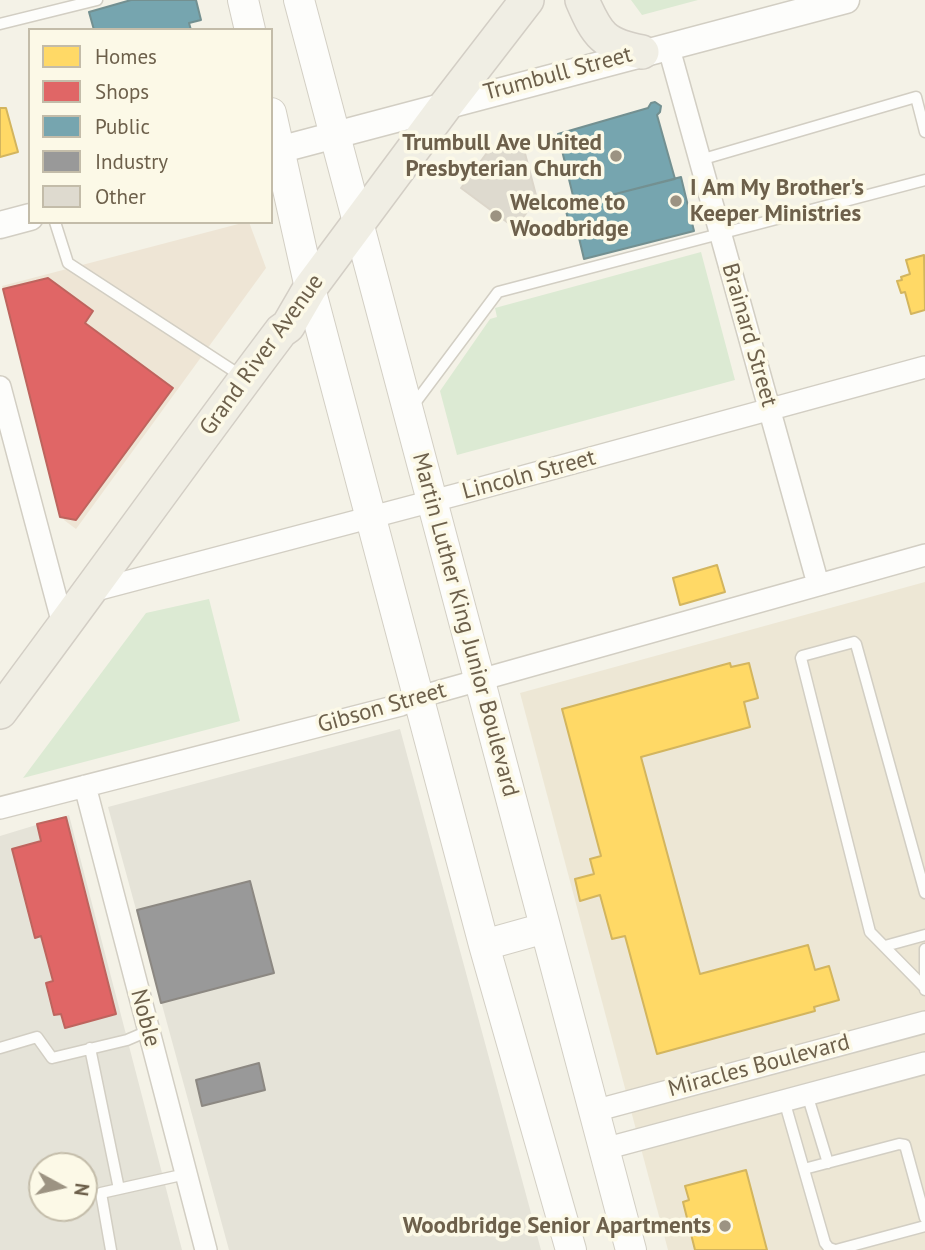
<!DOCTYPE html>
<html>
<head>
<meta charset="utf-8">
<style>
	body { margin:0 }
	#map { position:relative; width:925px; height:1250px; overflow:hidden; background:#f4f2e7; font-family:"PT Sans",sans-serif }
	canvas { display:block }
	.legend { position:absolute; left:28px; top:28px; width:245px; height:196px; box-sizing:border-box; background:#fcf9e7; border:2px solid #c3bca9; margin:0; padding:9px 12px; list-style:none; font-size:21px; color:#6d604b }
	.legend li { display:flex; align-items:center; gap:14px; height:35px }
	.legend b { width:35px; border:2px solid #c3bca9 }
	.north { position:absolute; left:28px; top:1152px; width:70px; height:70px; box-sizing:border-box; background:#fcf9e7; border:2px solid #c3bca9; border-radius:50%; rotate:98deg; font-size:19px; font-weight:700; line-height:28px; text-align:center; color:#6d604b }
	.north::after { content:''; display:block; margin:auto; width:24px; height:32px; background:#9c9382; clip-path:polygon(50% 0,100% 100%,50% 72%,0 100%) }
</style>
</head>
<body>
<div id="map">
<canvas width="925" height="1250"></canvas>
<ul class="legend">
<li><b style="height:19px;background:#ffd966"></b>Homes</li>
<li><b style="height:19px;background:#e06666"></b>Shops</li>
<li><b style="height:19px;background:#76a5af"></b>Public</li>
<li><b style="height:19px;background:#999"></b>Industry</li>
<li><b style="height:19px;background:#dedacf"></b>Other</li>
</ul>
<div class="north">N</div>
</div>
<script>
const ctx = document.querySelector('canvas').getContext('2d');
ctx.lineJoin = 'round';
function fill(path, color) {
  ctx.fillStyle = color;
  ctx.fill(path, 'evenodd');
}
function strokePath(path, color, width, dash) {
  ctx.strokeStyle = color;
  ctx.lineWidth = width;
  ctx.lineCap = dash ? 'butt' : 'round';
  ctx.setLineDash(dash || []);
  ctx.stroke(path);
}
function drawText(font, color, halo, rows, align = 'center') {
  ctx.font = font + ' "PT Sans",sans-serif';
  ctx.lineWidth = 7;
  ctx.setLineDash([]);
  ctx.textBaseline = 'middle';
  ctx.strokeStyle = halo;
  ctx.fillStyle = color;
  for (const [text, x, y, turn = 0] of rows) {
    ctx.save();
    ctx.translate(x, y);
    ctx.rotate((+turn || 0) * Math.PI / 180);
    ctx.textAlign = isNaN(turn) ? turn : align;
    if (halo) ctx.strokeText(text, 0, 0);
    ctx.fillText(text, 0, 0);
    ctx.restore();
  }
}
const residential = new Path2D(`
	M925,582v668h-257l-148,-557z`);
const commercial = new Path2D(`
	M246,222h3l17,46 -190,261 -12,-9 -62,-234z`);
const industrial = new Path2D(`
	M400,729l141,521h-312l-121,-443z
	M69,815l113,435h-182v-414zM42,1166h42v42h-42z`);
const green = new Path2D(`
	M631,0h67l-56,15z
	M701,252l34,128 -278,75 -17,-64 50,-72 7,-2 -2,-9z
	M209,599l31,122 -217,57 123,-165z`);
const homes = new Path2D(`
	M0,108h6l12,44 -18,5z
	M924,255l1,55 -14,4 -6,-22 -4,1 -4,-12 5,-1 -1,-3 9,-3 -4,-14z
	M717,565l8,27 -45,13 -7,-27z
	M730,663l1,4 18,-4 9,35 -14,4 6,25 -109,30 59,217 108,-29 7,25 14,-4 10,34 -25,7 1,4 -158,43 -32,-118 -13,3 -12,-44 -20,6 -5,-22 19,-5 -4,-15 11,-3 -39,-147z
	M746,1170l21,80h-72l-12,-48 6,-2 -4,-14z`);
const shops = new Path2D(`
	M48,278l45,33 -8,12 88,65 -97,132 -16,-3 -57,-228z
	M66,817l50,197 -51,14 -4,-14 -7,1 -8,-32 7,-2 -12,-45 -6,2 -23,-89 29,-8 -4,-17z`);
const public = new Path2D(`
	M131,0h65l5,20 -12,3 2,7h-97l-5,-18z
	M651,103l4,-1 6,4 -1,6 -3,3 18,64 -100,25 -17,-70 90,-26z
	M681,177l13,54 -110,28 -9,-38 -6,2 -4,-16z`);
const industry = new Path2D(`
	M250,881l24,92 -113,30 -24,-93z
	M259,1063l6,27 -63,16 -6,-26z`);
const building = new Path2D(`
	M522,142l15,57 -22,29 -54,-40 28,-38z`);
const service = new Path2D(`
	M0,24l97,-24
	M700,160l216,-63 9,35
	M55,222l13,41 175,114
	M412,407l86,-115 427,-112
	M885,946l40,-11
	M925,949v41
	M925,988l-55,-56 -69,-274 1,-2 52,-14 2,2 69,249
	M0,1048l37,-11 15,21 75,-18 21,-9
	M90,1048l29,141
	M807,1094l21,69
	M784,1100l41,143 4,5 6,2
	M804,1169l95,-25 6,1 20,73
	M111,1250l-10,-57 85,-19
	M836,1250l89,-24`);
const minor = new Path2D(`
	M668,45l150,539
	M0,387l64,241
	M92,591l367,-97 466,-127
	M85,786l121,464
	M0,808l401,-103 18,-8 506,-142
	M594,1111l331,-89
	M604,1149l321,-86`);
const tertiary = new Path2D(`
	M271,152l575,-152
	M0,225l30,-8`);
const secondary = new Path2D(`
	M243,0l7,30
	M299,0l332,1250
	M271,113l39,175 174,657 87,305
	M484,945l61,-17`);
const primary = new Path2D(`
	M582,0c15,35 22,45 60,52
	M0,712c95,-127 186,-255 281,-381l7,-5 22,-38 136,-183 81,-105`);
const markers = [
	[616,156,7,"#9c9382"],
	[676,201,7,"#9c9382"],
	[496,216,7,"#9c9382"],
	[725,1226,7,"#9c9382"]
];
const streetNames = [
	["Trumbull Street",558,74,-15],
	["Brainard Street",749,335,74],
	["Grand River Avenue",262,355,-54],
	["Lincoln Street",529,475,-15],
	["Martin Luther King Junior Boulevard",465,625,75],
	["Gibson Street",382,708,-16],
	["Noble",145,1018,75],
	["Miracles Boulevard",759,1066,-15]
];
const poiNames = [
	["Trumbull Ave United",602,143],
	["Presbyterian Church",602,169],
	["I Am My Brother's",690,188,"left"],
	["Keeper Ministries",690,214,"left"],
	["Welcome to",510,203,"left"],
	["Woodbridge",510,229,"left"],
	["Woodbridge Senior Apartments",711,1226]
];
fill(residential, '#ede7d5');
fill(commercial, '#eee5d5');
fill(industrial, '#e5e3d8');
fill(green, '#dcead3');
fill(homes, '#ffd966');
strokePath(homes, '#d3b55e', 2);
fill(shops, '#e06666');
strokePath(shops, '#be645e', 2);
fill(public, '#76a5af');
strokePath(public, '#739091', 2);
fill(industry, '#999');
strokePath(industry, '#8c8882', 2);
fill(building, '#dedacf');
strokePath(building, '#dcd6ca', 2);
strokePath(service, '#d2cec3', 13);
strokePath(minor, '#d2cec3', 24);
strokePath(tertiary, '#d2cec3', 29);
strokePath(secondary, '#d3cfc4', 32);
strokePath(primary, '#d3cec5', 36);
strokePath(service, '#fdfdfb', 10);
strokePath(minor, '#fdfdfb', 21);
strokePath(tertiary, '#fdfdfb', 26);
strokePath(secondary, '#fdfdfb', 30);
strokePath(primary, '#f0eee4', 33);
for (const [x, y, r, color] of markers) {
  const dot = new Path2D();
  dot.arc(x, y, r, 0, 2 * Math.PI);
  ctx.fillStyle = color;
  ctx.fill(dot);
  strokePath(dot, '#fcf9e7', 2.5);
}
drawText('23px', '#6d604b', '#fcf9e7', streetNames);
drawText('bold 23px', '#6d604b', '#fcf9e7', poiNames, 'right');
</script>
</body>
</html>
